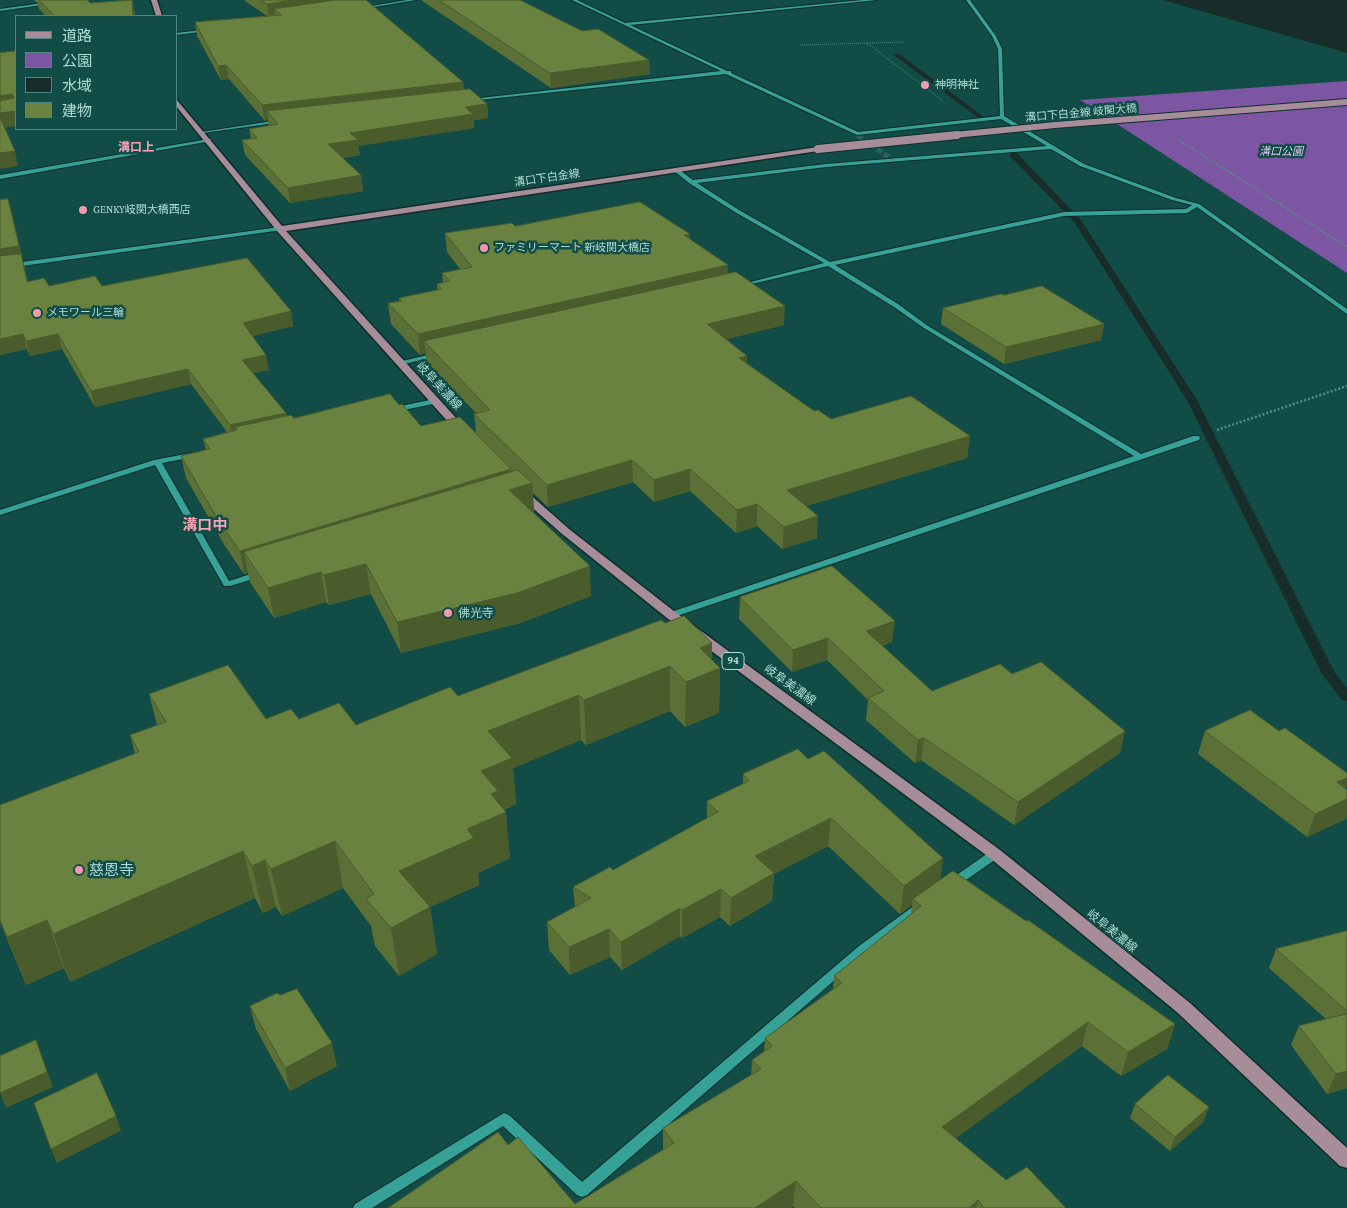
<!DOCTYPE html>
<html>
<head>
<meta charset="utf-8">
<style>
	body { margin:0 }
	#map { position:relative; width:1347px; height:1208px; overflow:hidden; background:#124c46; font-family:"Crimson Pro","Noto Sans JP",serif }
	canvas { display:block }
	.legend { position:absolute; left:15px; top:15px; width:162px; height:115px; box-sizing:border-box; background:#124c46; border:1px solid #508680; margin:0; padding:6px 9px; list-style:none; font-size:15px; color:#aedcd6 }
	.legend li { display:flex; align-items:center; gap:10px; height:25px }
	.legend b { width:25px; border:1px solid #508680 }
</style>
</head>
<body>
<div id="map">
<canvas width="1347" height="1208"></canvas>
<ul class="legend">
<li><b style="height:6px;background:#a68d99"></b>道路</li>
<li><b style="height:14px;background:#7c55a3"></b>公園</li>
<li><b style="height:14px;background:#182c29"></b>水域</li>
<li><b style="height:14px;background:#6a823f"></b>建物</li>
</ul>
</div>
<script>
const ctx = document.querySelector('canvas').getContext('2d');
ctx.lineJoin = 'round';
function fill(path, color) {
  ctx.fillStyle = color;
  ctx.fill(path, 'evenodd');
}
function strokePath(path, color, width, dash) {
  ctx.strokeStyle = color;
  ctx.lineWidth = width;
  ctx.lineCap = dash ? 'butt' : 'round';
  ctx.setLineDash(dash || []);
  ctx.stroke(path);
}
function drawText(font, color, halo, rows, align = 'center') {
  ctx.font = font + ' "Crimson Pro","Noto Sans JP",serif';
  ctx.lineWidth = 5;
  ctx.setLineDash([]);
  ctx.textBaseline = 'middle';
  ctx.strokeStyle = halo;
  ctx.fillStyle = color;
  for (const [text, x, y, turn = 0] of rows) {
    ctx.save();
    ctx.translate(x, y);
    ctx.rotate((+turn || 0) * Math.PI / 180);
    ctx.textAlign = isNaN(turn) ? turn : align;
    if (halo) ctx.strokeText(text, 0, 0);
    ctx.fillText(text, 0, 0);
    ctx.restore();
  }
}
const green = new Path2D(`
	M1347,81v192l-267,-173z`);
const water = new Path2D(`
	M1163,0h184v53z`);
const stream = new Path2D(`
	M895,54h4l85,63v2h-4l-85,-63z
	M1010,152h6l65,68 116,180 138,273 12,15v13l-5,-1 -20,-26 -135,-274 -112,-177 -65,-67z`);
const minorTunnelFar1 = new Path2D(`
	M857,134l3,2`);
const minorTunnel = new Path2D(`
	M858,135l33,24`);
const pathFar2 = new Path2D(`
	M867,43l76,58
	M800,45l104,-3`);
const pathFar1 = new Path2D(`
	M1179,140l168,107`);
const path = new Path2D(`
	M1217,430l130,-44`);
const minor = new Path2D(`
	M407,0h9l-54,9 -2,-1z
	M572,0h5l48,23 238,-23h14l-247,25 97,46h4v2l127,59 142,-16 -2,-67 -6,-13 -26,-36h4l26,36 6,13 2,67 80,48 92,34 23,6 148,105v5l-150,-107 -10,6 -123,3 -229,49 63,39 30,22 213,128 52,-18h6l1,2 -1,2 -525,177h-6l-1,-2 1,-2 466,-157 -210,-128 -30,-21 -66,-41 -89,21v-2l85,-22 -89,-51 -46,-29 -16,-13 5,-1 15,11 133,-16 221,-18 -46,-27 -144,16 -131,-61 -257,27v-2h2l250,-28zM1051,149l29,17 92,34 20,5 -6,4 -122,3 -234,50 -91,-52 -42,-27 129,-16z
	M50,2l-1,2 -49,7v-2z
	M209,29l-1,2 -32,4v-2z
	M280,120h2v2l-79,11 -2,-1z
	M209,139h2v2l-211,38v-4z
	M280,227l3,2 -1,1 -282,39v-4z
	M436,353l3,2 -1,1 -38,9 -3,-2 1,-1z
	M435,399l4,2 -1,2 -44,9 -4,-2 1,-2z
	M191,453l4,2 -1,2 -32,6 67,118 31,-10 3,1 1,2 -1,2 -33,10h-6l-69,-121 -155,50v-5l154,-50z
	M995,850l4,1 1,3 -1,3 -43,30 -4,1 -4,-1 -2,-3 2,-3 43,-30z
	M919,904l4,1 2,3 -2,3 -56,41 -280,243 -5,2 -5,-2 -74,-69 -131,82h-19l2,-4 149,-91 5,2 73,67 277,-236 56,-41z`);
const major = new Path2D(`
	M151,0h6l5,16h-6z
	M176,99l106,127 536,-79 4,2 -4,2 -532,80 181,199v4h-8l-182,-203 -101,-125z
	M522,490l4,1 43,38 106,83 325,238 190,153 157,145v20l-7,-2 -162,-153 -188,-155 -323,-240 -106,-85 -43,-38 -2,-2 2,-2z`);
const majorBridgeFar1 = new Path2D(`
	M944,136l111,-11 292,-23`);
const majorBridge = new Path2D(`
	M818,149l139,-14`);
const wall = new Path2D(`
	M34,0h53l3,3 42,-3 3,16h-89l-7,-7 -2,-7h-1z
	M245,0h121l97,82 1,8 23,14 1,14 -14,2v8l-116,18 2,9 -18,3 19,17 2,16 -73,12 -45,-48 -3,-15 9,-1 -2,-10 20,-3 -1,-6 -3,1 -36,-42 -8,1 -24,-44 -2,-14 72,-6 -22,-15z
	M421,0h99l62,31 67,29 1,14 -99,14z
	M8,199l20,83 21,4h53l189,25 2,15 -41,10 17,34 -16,3 33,40 1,3 7,2 105,-13 22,21 55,7 -2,-19 2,-1 -50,-52v-8l-6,2 -29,-31 -3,-21 11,-2v-3l38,-8v-6l6,-1 -1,-10 18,-4 -13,-17 -2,-19 70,-7 175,8v6l94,85 -58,14 21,25 67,47 17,8 139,17 -3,22 -161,48 11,32 -35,11 -25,-23 -21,7 -46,-42 -36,11 -21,-20 -85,25 -15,-14 1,18 -1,1 58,84 -71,27 -119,30 -30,-59 -42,11 -3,-3 -52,16 -24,-36 -2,-9 -4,1 -19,-28 -39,-68 -5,-22 25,-6 -3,-11 24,-7 -36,-48 -96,23 -33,-58 -32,7 -3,-7 -27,6v-155z
	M1004,295l100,29 -3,16 -97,24 -63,-40 2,-16z
	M740,597l152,45 -10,4 50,45 80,-17 113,57 -5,22 -106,72 -93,-65 -6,3 -49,-43 2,-20 -41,-40 -35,12 -53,-53z
	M665,623l47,20v17l8,8 -1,45 -34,14 -15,-16 -84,34 -5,-5 -68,28 3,36 -12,6 6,48 -32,15 1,12 -49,22 7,47 -38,22 -24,-30 -4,-20 -28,-38 -61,28 -6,-9 -13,6 -8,-15 -185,84 -6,-14 -38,17 -26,-63v-117l135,-51 -5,-19 27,-10 -8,-31 117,25h33l57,6 102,-29z
	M1205,731l141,58v30l-39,18 -109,-83z
	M808,759l135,99 -3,22 235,144 -8,25 -46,27 -39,-30 -126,92 50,42 60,28h-271l-2,-2 -2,2h-403l120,-63 67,59 88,-54v-22l88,-53 1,-15 12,-9 1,-13 68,-49 1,-13 77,-62 1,-9 -12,9 -72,-68 -54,28 -2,27 -42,25 -10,-9 -38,21 -2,-2 -58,34 -12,-13 -40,18 -21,-25 -2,-28 28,-15 -2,-20 40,-17 94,-52v-17l36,-17v-10z
	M1347,931v157l-20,6 -36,-49 8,-19 27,-7 -57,-51 7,-19z
	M250,1006l87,60 -47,25 -34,-62z
	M1135,1104l74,3 -6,15 -33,29 -40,-33z`);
const shadedWall = new Path2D(`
	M132,0l3,12v4h-2z
	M294,0h63l-83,9 1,8 -6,1 -2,-14z
	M649,60l1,14 -99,14 -1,-15z
	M226,65l3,14 -8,1 -3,-14z
	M463,82l2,15 -198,14 1,9 -3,1 -3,-16z
	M12,94l4,14 -16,3v-15z
	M487,104l1,14 -14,2v8l-116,18 2,9 -30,4 -2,-15 22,-11 115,-26z
	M16,111v15l-14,2 -2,-9v-6z
	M15,151l3,15 -18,3v-16z
	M361,175l2,16 -73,12 -2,-15z
	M8,199l4,13 19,84 -31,-33v-14z
	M690,234v19l-6,-18z
	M728,265l-1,20 -303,56 2,12 -6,2 -2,-21z
	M785,306l-1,19 -77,19v-20z
	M291,311l2,15 -48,12 -2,-15z
	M1104,324l-3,16 -97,24 2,-17z
	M23,334l4,15 -27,6v-16z
	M58,334l4,15 -32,7 -4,-15z
	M266,355l3,15 -24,5 -3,-15z
	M747,356l-1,20 -7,-18z
	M188,369l3,15 -96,23 -4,-16z
	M286,413l3,16 -52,1 -2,-3 3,13 -4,1 -4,-16z
	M970,436l-3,22 -181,54 1,-22z
	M632,460l1,22 -85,25 -1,-22z
	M511,469l2,20 19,-6 2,28 -23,7 -267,34 4,21 -4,1 -4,-23z
	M690,469v22l-36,11v-22z
	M757,504v22l-21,7 1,-23z
	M818,516l-1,22 -35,11 2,-22z
	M366,564l5,30 -42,11 -5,-30z
	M590,566l1,30 -71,27 -119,30 -4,-31z
	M321,572l5,30 -52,16 -6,-30z
	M895,621l-3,21 -28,11 2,-22z
	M828,638l-1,22 -35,12 1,-22z
	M712,643v28l8,-3 -1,45 -34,14 1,-45 14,-34z
	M670,666v45l-84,34 -2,-45z
	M579,695l2,45 -68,28 3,36 -16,7 6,1 4,46 -32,15 1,12 -49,22 7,47 -38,22 -8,-48 8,-57 82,-100 7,-40z
	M1125,731l-5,22 -106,72 4,-23z
	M924,738l-3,22 -6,3 3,-23z
	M1347,778v8l-5,13 -5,-17z
	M1347,799v17l-1,3 -39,18 8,-23z
	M831,818l-3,28 -54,28 -2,27 -42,25 1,-28 24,-42z
	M335,841l8,47 -61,28 -11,-47z
	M243,851l12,47 -185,84 -17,-48z
	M943,858l-4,28 -26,13 -1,6 -12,9 4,-28z
	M265,860l11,47 -13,6 -11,-47z
	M721,889l-1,28 -38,21v-28z
	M680,908v28l-58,34 -1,-28z
	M47,920l17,48 -38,17 -19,-48z
	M609,929l1,28 -40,18 -1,-28z
	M1088,1022l-6,24 -145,106 5,-25z
	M1175,1024l-8,25 -46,27 7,-24z
	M36,1040l17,47 -47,21 -6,-15z
	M332,1043l5,23 -47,25 -5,-23z
	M1347,1071v17l-20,6 9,-20z
	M1209,1107l-6,15 -33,29 5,-14z
	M116,1116l5,15 -64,32 -6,-14z
	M796,1181l-3,25 -2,2h-36z
	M978,1200l-2,8h-7z`);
const building = new Path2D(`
	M39,0h48l3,3 42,-3 1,16h-78z
	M261,0h33l-27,4z
	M336,0h30l97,82 -201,23 -36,-40 -8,1 -23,-44 87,-7 -8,-6z
	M439,0h81l62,31 16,-2 51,31 -99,13z
	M16,51v60l-16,2v-12l14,-3 -2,-4 -12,2v-43z
	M470,89l17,15 -22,3 8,7 -123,19 8,7 -30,4 33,31 -73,13 -46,-48 15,-2 -8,-9 29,-5 -11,-13z
	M0,117l15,34 -15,2z
	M8,199l11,47 -19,3v-49z
	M640,202l50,32 -6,1 44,30 -310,69 -30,-31 14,-2 -3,-3 43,-9 -5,-5 13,-3 -8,-8 30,-6 -27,-34 67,-10 3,3z
	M21,254l6,28 17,-4 5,8 46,-10 7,10 145,-28 44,53 -48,12 23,32 -24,5 44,53 -56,12 -42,-56 -97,22 -33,-57 -32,7 -3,-7 -23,5v-83z
	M736,272l49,34 -78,18 40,32 -8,2 75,53 4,-1 13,9 80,-23 59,40 -183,54 31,26 -34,11 -27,-23 -20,6 -47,-41 -36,11 -22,-20 -85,25 -73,-71 16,-4 -66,-69z
	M1042,286l62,38 -98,23 -63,-39 58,-14 3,1z
	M390,394l9,11 3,-1 19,22 39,-9 51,52 -271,82 -20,-28 -39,-67 29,-7 -7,-10 34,-9 -2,-3 56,-12 3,3z
	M518,470l14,13 -23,7 81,76 -73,27 -120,29 -31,-58 -42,11 -3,-3 -53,16 -24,-36z
	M832,566l63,55 -29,10 66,60 68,-27 12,10 29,-12 84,69 -107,71 -94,-64 -6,2 -50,-42 16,-7 -56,-53 -35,12 -53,-53z
	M684,616l28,27 -12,5 20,20 -34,14 -16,-16 -86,34 -5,-5 -91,36 24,27 -31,13 17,20 -7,3 15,18 -39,17 7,9 -75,33 31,36 -39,21 -25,-29 8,-5 -39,-53 -64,28 -6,-9 -13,6 -9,-15 -190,83 -6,-14 -40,17 -7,-17v-115l139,-53 -9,-17 36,-13 -17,-28 79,-29 38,54 25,-10 8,10 40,-16 17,22 94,-38 8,9 203,-76 4,3z
	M1250,710l29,21 6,-3 62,45v5l-10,4 10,8v9l-32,15 -110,-83z
	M798,749l10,10 16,-8 119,107 -39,28 -73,-68 -76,38 19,17 -43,25 -10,-9 -39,21 -2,-2 -59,34 -12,-13 -40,18 -22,-25 44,-24 -18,-11 37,-20 3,3 105,-58 -11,-11 42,-20 -6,-7z
	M953,871l73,50 2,-1 147,104 -47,28 -40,-30 -146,105 64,53 21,-13 39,41h-82l-6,-8 -9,8h-148l-25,-27 -41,27h-367l110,-76 10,13 10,-8 57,67 99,-61 -11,-15 98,-59 -9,-9 20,-14 -7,-8 77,-55 -8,-7 87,-70 -8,-7z
	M1347,931v80l-71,-62z
	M297,989l35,54 -47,25 -35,-62 27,-13 3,2z
	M1347,1014v57l-11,3 -37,-48z
	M36,1040l11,32 -47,21v-37z
	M97,1073l19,43 -65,33 -17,-46z
	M1168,1075l41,32 -34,30 -40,-33z`);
const markers = [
	[925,85,5,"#f29aae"],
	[83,210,5,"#f29aae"],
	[484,248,5,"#f29aae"],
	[37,313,5,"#f29aae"],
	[448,613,5,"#f29aae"],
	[79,870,5,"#f29aae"]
];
const farPoinames = [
	["神明神社",935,85],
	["GENKY岐関大橋西店",93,210],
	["ファミリーマート 新岐関大橋店",494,248],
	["メモワール三輪",47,313]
];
const farStreetnames = [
	["溝口下白金線 岐関大橋",1081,113,-5],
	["溝口下白金線",547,178,-8]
];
const farParknames = [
	["溝口公園",1281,152]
];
const shields = [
	[733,661,22]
];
const shieldNames = [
	["94",733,661]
];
const farQuarternames = [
	["溝口上",136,147]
];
const streetNames = [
	["岐阜美濃線",439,386,47],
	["岐阜美濃線",790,685,36],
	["岐阜美濃線",1112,931,39]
];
const poiNames = [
	["佛光寺",458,613]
];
const quarterNames = [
	["溝口中",205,525]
];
const nearPoinames = [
	["慈恩寺",89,870]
];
fill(green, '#7c55a3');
fill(water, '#182c29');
fill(stream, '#182c29');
strokePath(minorTunnelFar1, '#29625c', 4.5, [4.5, 2]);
strokePath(minorTunnel, '#29625c', 5.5, [5.5, 2.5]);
strokePath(minor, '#0d2e2b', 2);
strokePath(major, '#0d2e2b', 3);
strokePath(pathFar2, '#558a84', 1, [1, 1]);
strokePath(pathFar1, '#558a84', 2, [2, 2]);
strokePath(path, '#558a84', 2.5, [2, 2]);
fill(minor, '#36a297');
fill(major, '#a68d99');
strokePath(majorBridgeFar1, '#0d2e2b', 8, []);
strokePath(majorBridge, '#0d2e2b', 10, []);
strokePath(majorBridgeFar1, '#a68d99', 6);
strokePath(majorBridge, '#a68d99', 8);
fill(wall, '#5b7036');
fill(shadedWall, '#4a5b2c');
fill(building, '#6a823f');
strokePath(building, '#4a5b2c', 1);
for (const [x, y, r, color] of markers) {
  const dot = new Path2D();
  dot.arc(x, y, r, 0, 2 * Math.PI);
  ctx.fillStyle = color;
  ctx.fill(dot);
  strokePath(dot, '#124c46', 2);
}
drawText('11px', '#aedcd6', '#124c46', farPoinames, 'left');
drawText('11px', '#aedcd6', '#124c46', farStreetnames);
drawText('italic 11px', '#dac7f3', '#124c46', farParknames);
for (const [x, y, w] of shields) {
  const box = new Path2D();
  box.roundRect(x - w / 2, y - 8.5, w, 17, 4);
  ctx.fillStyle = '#124c46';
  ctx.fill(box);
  strokePath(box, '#aedcd6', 1);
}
drawText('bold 11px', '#aedcd6', null, shieldNames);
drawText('bold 12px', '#f5a3b5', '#124c46', farQuarternames);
drawText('12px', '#aedcd6', '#124c46', streetNames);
drawText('12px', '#aedcd6', '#124c46', poiNames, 'left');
drawText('bold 15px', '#f5a3b5', '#124c46', quarterNames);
drawText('15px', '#aedcd6', '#124c46', nearPoinames, 'left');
</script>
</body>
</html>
